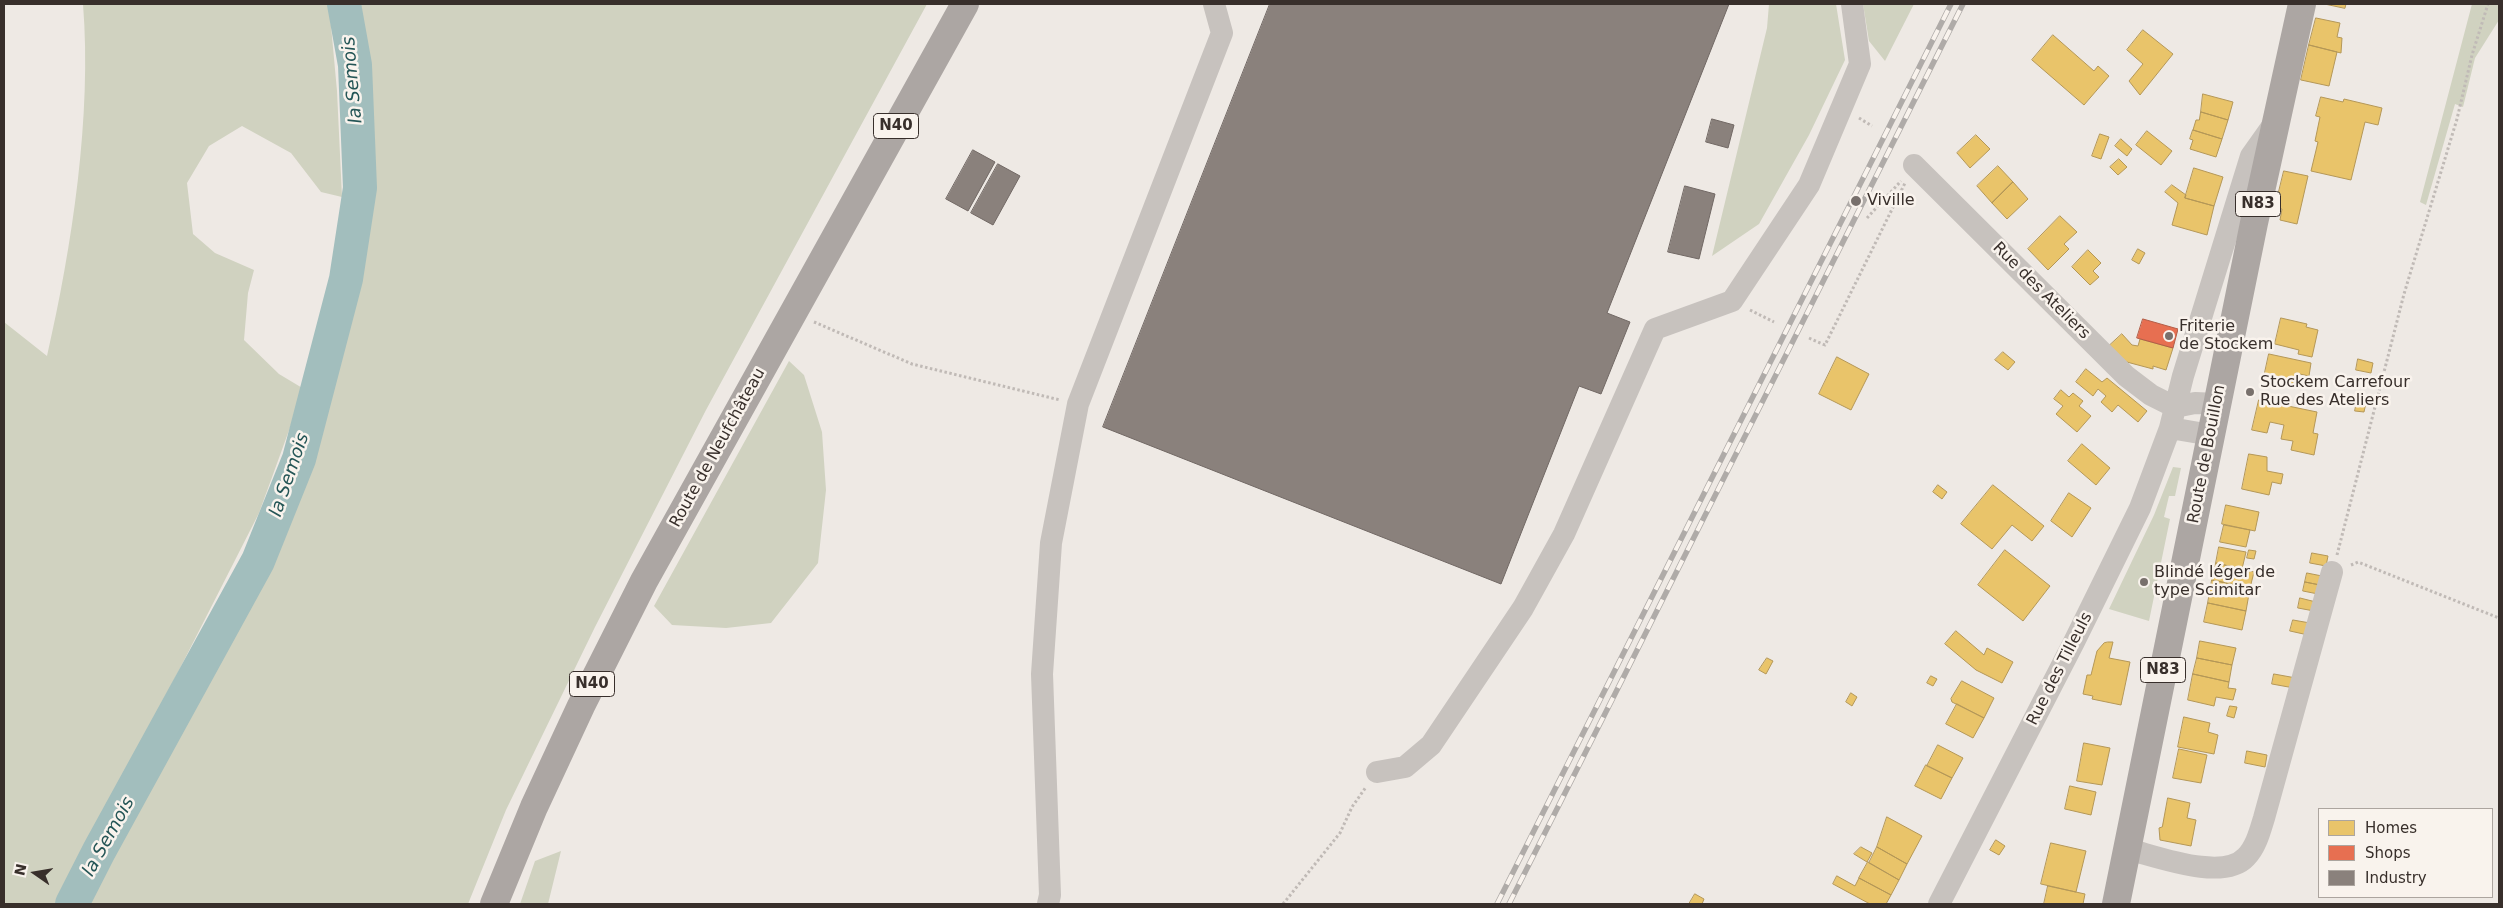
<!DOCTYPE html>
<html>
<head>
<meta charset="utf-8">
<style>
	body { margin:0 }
	#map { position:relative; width:2503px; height:908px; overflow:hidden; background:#eee9e4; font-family:"DejaVu Sans",sans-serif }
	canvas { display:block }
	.frame { position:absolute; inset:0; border:5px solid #382f2b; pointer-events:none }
	.legend { position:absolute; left:2318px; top:808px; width:175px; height:90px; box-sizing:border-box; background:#f9f3ed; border:1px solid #aca59f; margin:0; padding:6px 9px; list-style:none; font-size:15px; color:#382f2b }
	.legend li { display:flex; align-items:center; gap:10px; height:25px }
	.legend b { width:25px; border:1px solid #aca59f }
	.north { position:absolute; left:10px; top:848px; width:50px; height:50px; -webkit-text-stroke:4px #f9f3ed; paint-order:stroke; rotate:283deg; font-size:14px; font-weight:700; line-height:20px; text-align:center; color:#382f2b }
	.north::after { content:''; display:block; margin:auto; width:18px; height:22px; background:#382f2b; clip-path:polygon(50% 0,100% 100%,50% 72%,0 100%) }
</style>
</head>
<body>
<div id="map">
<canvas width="2503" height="908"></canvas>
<div class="frame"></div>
<ul class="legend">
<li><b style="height:14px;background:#e9c46a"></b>Homes</li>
<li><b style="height:14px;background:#e76f51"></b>Shops</li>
<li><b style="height:14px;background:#8a817c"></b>Industry</li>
</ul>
<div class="north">N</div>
</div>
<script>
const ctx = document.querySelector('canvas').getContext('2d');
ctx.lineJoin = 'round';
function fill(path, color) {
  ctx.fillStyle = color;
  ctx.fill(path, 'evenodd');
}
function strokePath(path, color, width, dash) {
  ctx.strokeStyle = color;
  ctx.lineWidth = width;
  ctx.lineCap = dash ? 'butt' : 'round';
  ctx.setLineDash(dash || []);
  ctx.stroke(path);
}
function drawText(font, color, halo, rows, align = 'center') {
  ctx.font = font + ' "DejaVu Sans",sans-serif';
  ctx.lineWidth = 5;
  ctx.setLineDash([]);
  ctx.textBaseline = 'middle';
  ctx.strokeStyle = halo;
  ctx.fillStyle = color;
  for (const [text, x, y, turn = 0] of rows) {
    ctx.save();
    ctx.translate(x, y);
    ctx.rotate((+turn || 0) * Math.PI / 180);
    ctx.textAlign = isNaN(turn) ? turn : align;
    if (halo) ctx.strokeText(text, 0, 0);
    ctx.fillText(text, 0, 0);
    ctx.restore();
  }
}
const green = new Path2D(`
	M83,4h246l8,87 5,106 -21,-5 -30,-39 -49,-27 -33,20 -22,37 6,51 22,19 39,17 -6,23 -4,47 35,34 25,15 -45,124 -113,222 -91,169h-51v-582l43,34c25,-109 45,-240 36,-352z
	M357,4h570l-221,406 -111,217 -89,183 -38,94h-384l187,-338 43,-103 43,-179 17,-97 -4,-122z
	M1769,4h67l9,56 -36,75 -50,89 -47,32 55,-228z
	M1863,4h51l-29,57 -16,-20z
	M2472,4h27v16l-24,38 -12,49 -8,-3 -29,101 -6,-3z
	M789,361l15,14 18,57 4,58 -8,73 -47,60 -45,5 -54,-3 -18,-19z
	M2173,467l8,1 -6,28h-6l-5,21 6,2 -21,102 -40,-12 45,-94z
	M561,851l-13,53h-28l15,-43z`);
const homes = new Path2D(`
	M2325,4h21l-1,4z
	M2316,18l24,5 -3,14 5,1 -1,15 -32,-8z
	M2143,30l30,24 -33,41 -11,-14 14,-17 -16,-14z
	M2053,35l41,36 4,-5 11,10 -25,29 -52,-45z
	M2309,45l28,7 -8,34 -28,-6z
	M2203,94l30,8 -5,18 -27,-8z
	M2321,97l22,5 1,-3 38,9 -4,17 -13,-3 -14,58 -40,-9 7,-29 -3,-1 5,-24 -4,-1z
	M2201,112l27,8 -6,19 -29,-9 3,-10h3z
	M2193,130l29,9 -6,18 -26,-8 3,-9 -3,-1z
	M2147,131l25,20 -11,14 -25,-20z
	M2100,134l9,3 -8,22 -9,-3z
	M1976,135l14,14 -20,19 -13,-15z
	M2121,139l11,10 -5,7 -12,-10z
	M2119,159l8,8 -9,8 -8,-8z
	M1998,166l15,16 -21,21 -15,-17z
	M2194,168l29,9 -9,29 -29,-8z
	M2284,171l24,5 -11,48 -17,-4 2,-11 -7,-1z
	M2013,182l15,17 -21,20 -15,-16z
	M2172,185l14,10 -1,3 29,8 -7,29 -35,-10 6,-22 -13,-11z
	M2060,216l17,16 -13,12 5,5 -21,21 -20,-21z
	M2138,249l7,4 -6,11 -7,-4z
	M2088,250l13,13 -8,8 6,6 -9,8 -18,-18z
	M2281,318l26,6 -1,3 12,3 -6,27 -14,-3 1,-4 -24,-6z
	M2122,334l10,11 6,1 2,-7 33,9 -7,22 -13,-4v3l-30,-8 -14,-15z
	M2003,352l12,10 -7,8 -13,-10z
	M2269,354l42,9 -2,13 -14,-3 -2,11 -29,-7z
	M1837,357l32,17 -18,36 -32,-16z
	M2358,359l15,4 -2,10 -15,-3z
	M2086,369l16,13 5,-4 40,33 -9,11 -20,-17 -6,7 -11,-10 5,-6 -8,-7 -5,7 -17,-14z
	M2061,390l8,7 4,-4 10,8 -4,5 12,10 -14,16 -21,-18 7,-8 -9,-7z
	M2358,396l9,2 -3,14 -9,-1z
	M2259,400l58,12 -4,21 5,1 -4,21 -23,-5 2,-9 -12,-2 3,-14 -14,-3 -3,11 -15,-3z
	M2082,444l28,24 -14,17 -28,-24z
	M2249,454l18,3v14l16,3 -2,10 -9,-2 -3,13 -27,-6z
	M1938,485l9,7 -5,7 -9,-7z
	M1993,485l51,41 -12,15 -20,-16 -20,24 -31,-25z
	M2069,493l22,15 -19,29 -21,-16z
	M2226,505l33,7 -4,19 -33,-7z
	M2224,525l26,5 -4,17 -26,-5z
	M2219,547l27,5 -4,17 -26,-6z
	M2005,550l45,36 -27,35 -45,-36z
	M2249,550l7,1 -2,8 -7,-1z
	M2312,553l16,3 -2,10 -16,-3z
	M2216,563l38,9 -4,16 -38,-8z
	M2307,573l15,3 -2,9 -15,-3z
	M2212,580l38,8 -4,23 -38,-8z
	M2305,582l15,3 -2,9 -15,-3z
	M2300,598l16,4 -2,9 -16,-3z
	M2208,603l38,8 -4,19 -38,-8z
	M2293,620l17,3 -2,12 -18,-4z
	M1956,631l28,24 3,-7 26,14 -11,21 -26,-13 -31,-26z
	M2200,641l36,7 -4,17 -35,-7z
	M2108,642h5l-4,16 21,4 -9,43 -29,-6 1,-3 -10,-2 4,-19h4l6,-24 7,-8z
	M1767,658l6,3 -7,13 -7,-4z
	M2197,658l35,7 -3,17 -36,-8z
	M2193,674l36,8 -1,6 8,1 -3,11 -17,-3 -2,9 -26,-6z
	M2274,674l22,4 -2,10 -22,-4z
	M1931,676l6,3 -4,7 -6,-3z
	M1962,681l32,17 -10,20 -32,-16 -1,-3z
	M1851,693l6,4 -5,9 -6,-4z
	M1957,704l27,14 -11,20 -27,-14z
	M2230,706l7,1 -3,11 -7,-2z
	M2184,717l26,6 -2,9 10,3 -4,19 -36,-7z
	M2084,743l26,5 -8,37 -25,-4z
	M1938,745l25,13 -11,20 -25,-12z
	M2179,749l28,6 -6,28 -28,-5z
	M2247,751l20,4 -2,12 -20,-4z
	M1926,765l26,13 -11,21 -26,-13z
	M2070,786l26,6 -5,23 -26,-6z
	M2168,798l22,5 -3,15 9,2 -5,26 -31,-6 -1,-12 3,-1z
	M1887,817l35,19 -15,28 -30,-17z
	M1996,840l9,6 -6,9 -9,-5z
	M2051,843l35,8 -10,41 -35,-8z
	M1861,847l11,6 -5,9 -13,-8z
	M1877,847l30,17 -8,16 -30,-17z
	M1868,862l31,18 -8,15 -32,-17z
	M1837,876l18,10 4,-8 32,17 -5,9h-16l-37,-20z
	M2048,886l37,8 -2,10h-39z
	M1695,894l9,5 -2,5h-13z`);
const shops = new Path2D(`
	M2143,319l35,10 -5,19 -36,-10z`);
const industry = new Path2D(`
	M1270,4h459l-122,309 23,9 -29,72 -22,-8 -78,198 -398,-157z
	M1712,119l22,6 -6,23 -22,-6z
	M973,150l22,12 -27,49 -22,-12z
	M998,164l22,12 -27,49 -22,-12z
	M1685,186l30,8 -16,65 -31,-7z`);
const river = new Path2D(`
	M72,904l27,-53 159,-290 41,-102 47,-180 14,-91 -5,-123 -11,-61`);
const path = new Path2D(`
	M1859,118l13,8
	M1867,218l34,-37
	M1750,310l24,12
	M814,322l98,42 148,36
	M1809,338l16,7 80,-162
	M2337,555l67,-261 53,-175 15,-64 16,-51
	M2351,565l7,-3 141,56
	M1283,904l57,-71 12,-26 14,-20`);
const minor = new Path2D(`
	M1914,165l212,211 25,19 24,12
	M2175,407l20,-4 22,1
	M2170,428l41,7
	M1377,772l28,-5 26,-22 92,-137 41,-74 91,-205 77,-28 77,-116 51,-121 -8,-60
	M2127,849c29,7 96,33 119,8 10,-10 14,-26 18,-39l68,-246
	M1048,904l2,-9 -8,-221 9,-131 27,-139 144,-371 -8,-29
	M1939,904l135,-262 66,-134 30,-80 13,-52 68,-220 22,-31`);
const major = new Path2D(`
	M494,904l40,-97 47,-101 63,-125 321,-577
	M2116,904l138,-681 48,-219`);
const rail = new Path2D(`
	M1497,904l454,-900
	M1509,904l454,-900`);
const markers = [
	[1856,201,6,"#78706c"],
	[2169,336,5,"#78706c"],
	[2250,392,5,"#78706c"],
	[2144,582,5,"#78706c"]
];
const shields = [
	[896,126,45],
	[2258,204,45],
	[2163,670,45],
	[592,684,45]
];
const shieldNames = [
	["N40",896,126],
	["N83",2258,204],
	["N83",2163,670],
	["N40",592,684]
];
const poiNames = [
	["Viville",1867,201],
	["Friterie",2179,327],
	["de Stockem",2179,345],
	["Stockem Carrefour",2260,383],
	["Rue des Ateliers",2260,401],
	["Blindé léger de",2154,573],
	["type Scimitar",2154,591]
];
const streetNames = [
	["Rue des Ateliers",2041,291,45],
	["Route de Neufchâteau",718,448,-61],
	["Route de Bouillon",2207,454,-79],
	["Rue des Tilleuls",2060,669,-63]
];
const waterNames = [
	["la Semois",353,80,-95],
	["la Semois",290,475,-71],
	["la Semois",109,837,-61]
];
fill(green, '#d0d2c0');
fill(homes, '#e9c46a');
strokePath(homes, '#b49757', 1);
fill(shops, '#e76f51');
strokePath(shops, '#b25c46', 1);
fill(industry, '#8a817c');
strokePath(industry, '#716864', 1);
strokePath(river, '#a2bebd', 34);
strokePath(path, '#c0bab6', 3, [2.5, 2.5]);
strokePath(minor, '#c7c2be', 22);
strokePath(major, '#aca6a3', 28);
strokePath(rail, '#afaba8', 5.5);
strokePath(rail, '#f9f3ed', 4, [11]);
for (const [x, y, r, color] of markers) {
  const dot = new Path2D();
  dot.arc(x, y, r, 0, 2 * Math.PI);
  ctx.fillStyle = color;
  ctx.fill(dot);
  strokePath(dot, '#f9f3ed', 2);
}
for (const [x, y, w] of shields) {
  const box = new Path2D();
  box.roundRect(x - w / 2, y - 12.5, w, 25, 4);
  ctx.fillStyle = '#f9f3ed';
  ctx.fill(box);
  strokePath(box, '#382f2b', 1);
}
drawText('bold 15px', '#382f2b', null, shieldNames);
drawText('16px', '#382f2b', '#f9f3ed', poiNames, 'left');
drawText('16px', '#382f2b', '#f9f3ed', streetNames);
drawText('italic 18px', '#245556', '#f9f3ed', waterNames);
</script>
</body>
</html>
